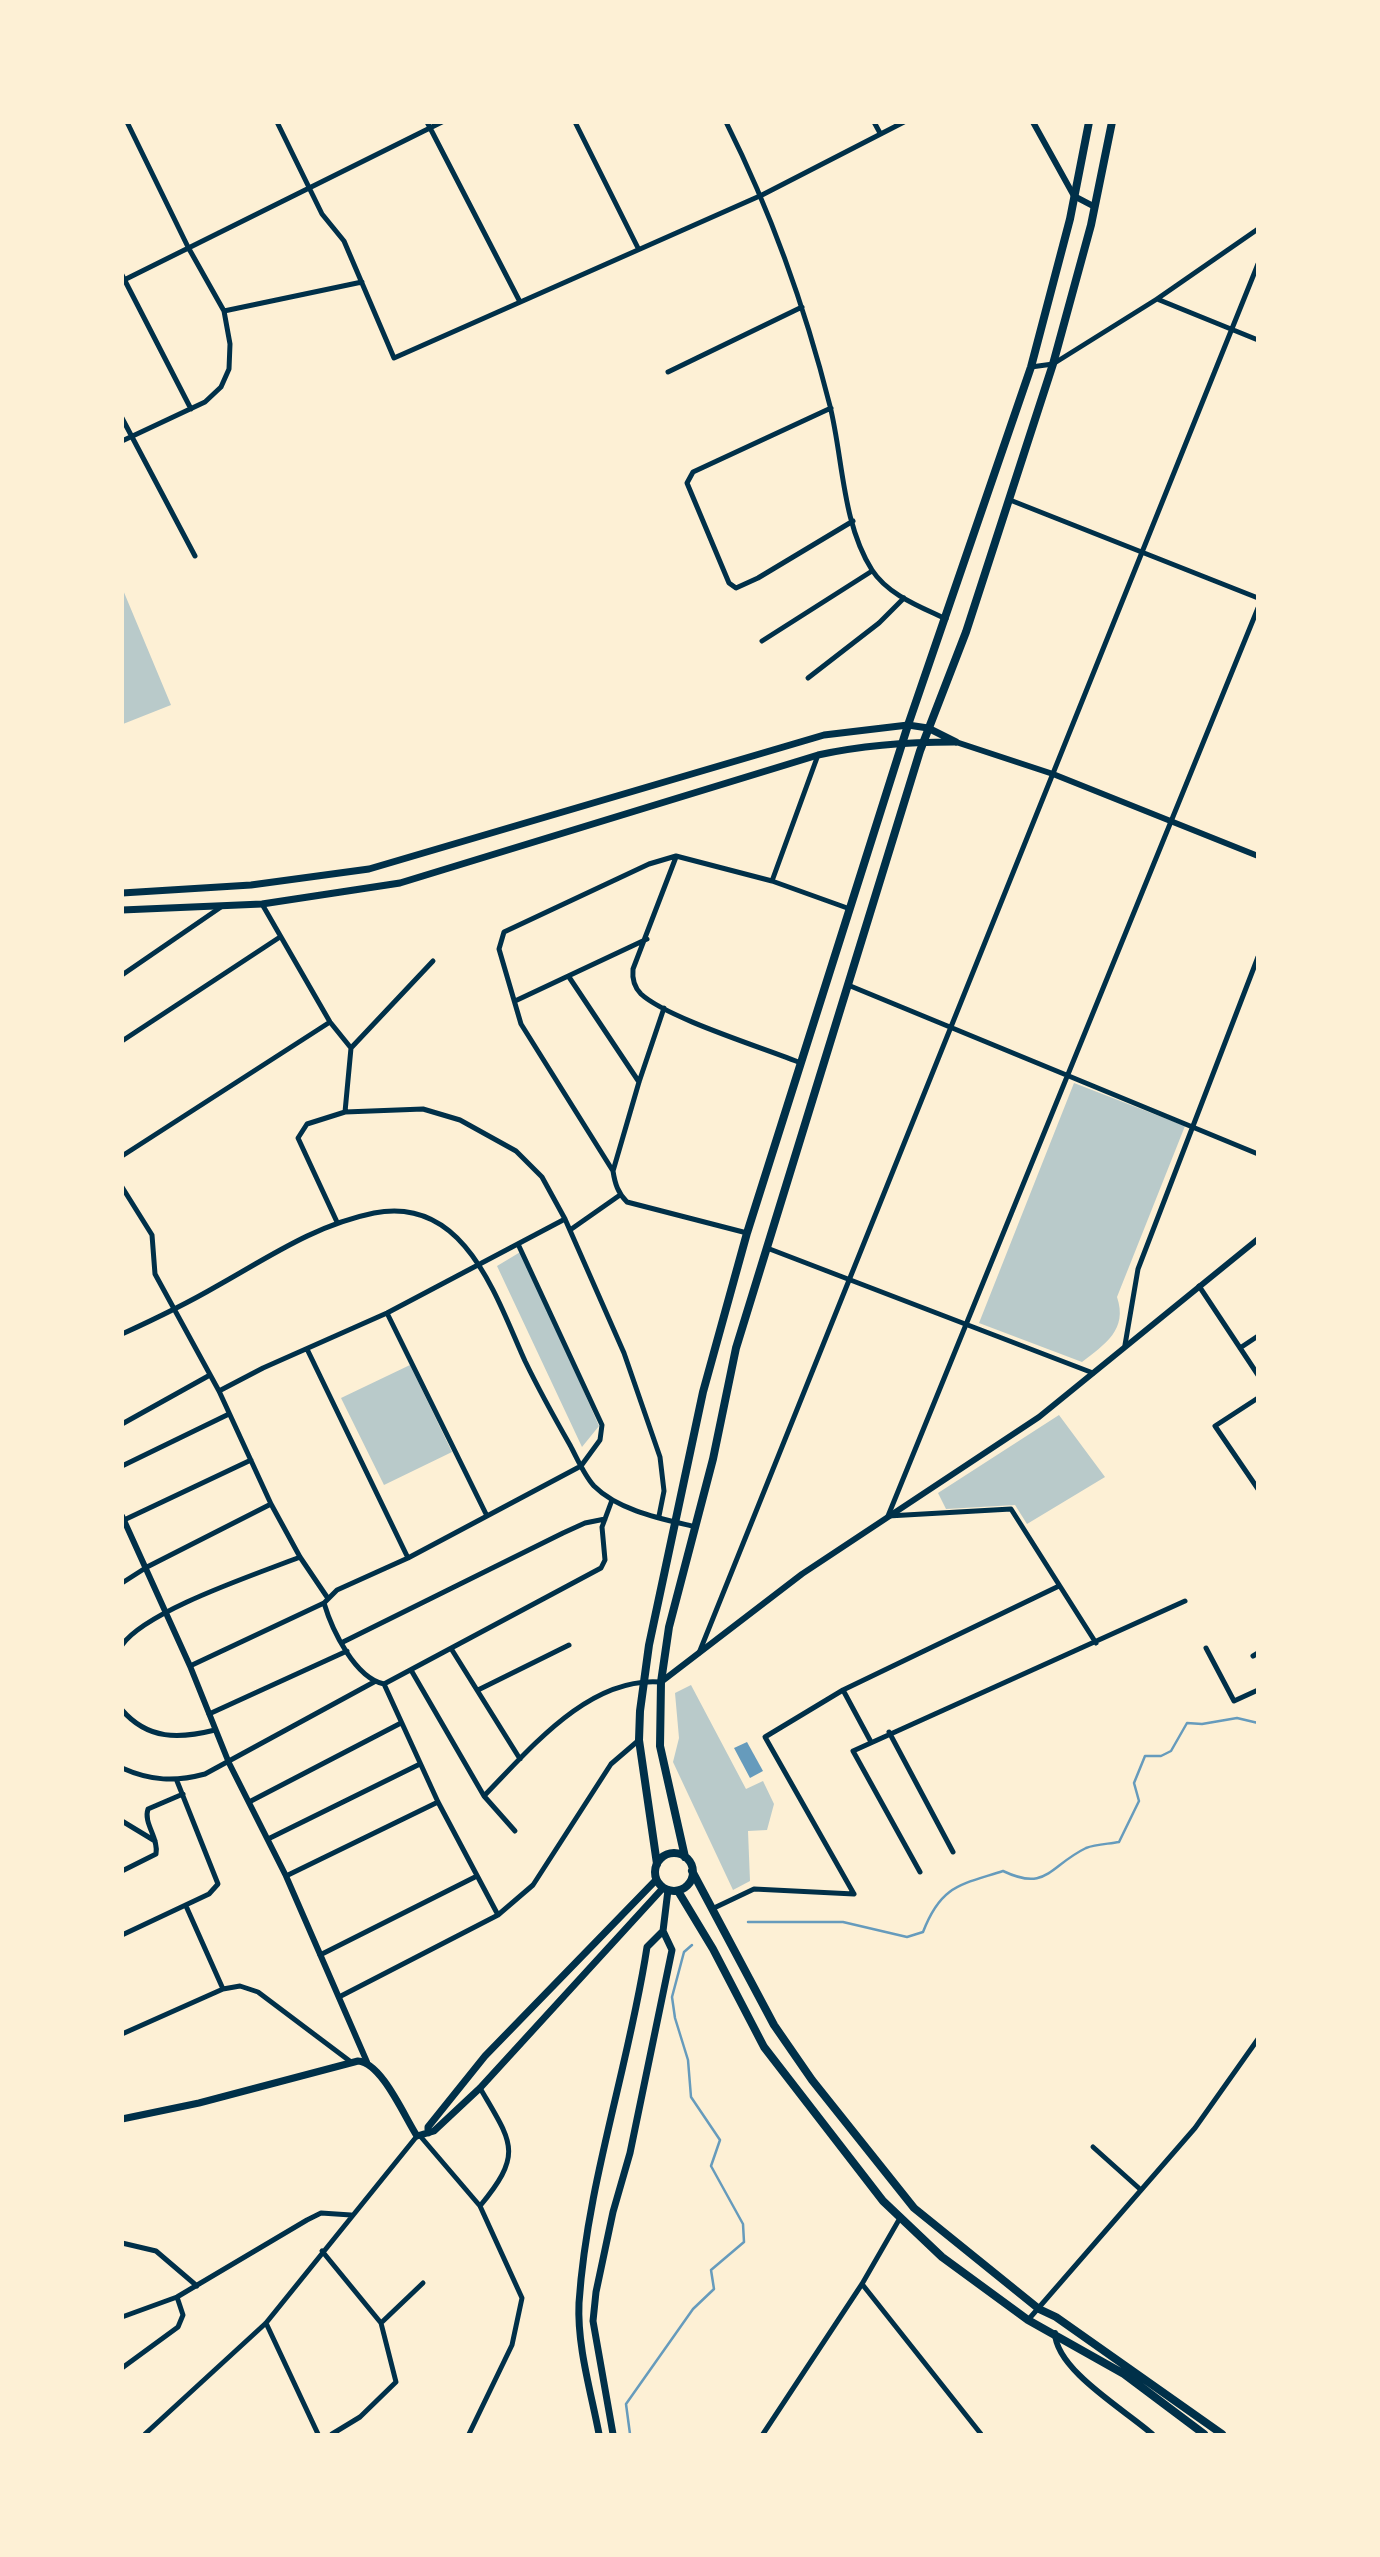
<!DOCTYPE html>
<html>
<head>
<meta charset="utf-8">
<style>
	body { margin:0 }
	#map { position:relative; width:1380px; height:2557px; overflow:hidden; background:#fdf0d5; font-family:"Libre Baskerville",serif }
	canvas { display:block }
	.frame { position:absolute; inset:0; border:124px solid #fdf0d5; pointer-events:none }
</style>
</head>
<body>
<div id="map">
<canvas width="1380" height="2557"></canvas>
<div class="frame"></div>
</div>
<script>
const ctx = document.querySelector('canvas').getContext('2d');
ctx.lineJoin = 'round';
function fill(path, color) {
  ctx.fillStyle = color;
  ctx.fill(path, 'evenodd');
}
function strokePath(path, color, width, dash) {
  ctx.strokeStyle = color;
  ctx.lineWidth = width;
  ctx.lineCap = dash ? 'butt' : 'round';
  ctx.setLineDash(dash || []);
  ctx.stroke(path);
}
const green = new Path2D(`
	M123,590l48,115 -48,19h-1z
	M1074,1083l111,43 -68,171c11,33 -12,47 -35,65l-103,-39z
	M522,1251l77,175 -17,21 -85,-181z
	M410,1365l42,87 -68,33 -43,-87z
	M1059,1415l46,62 -78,47 -12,-19 -69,4 -8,-16z
	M691,1685l55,104 17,-8 11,23 -7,26 -19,1 2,50 -17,9 -60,-128 6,-24 -4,-45z`);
const water = new Path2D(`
	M747,1742l16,29 -13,7 -16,-30z`);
const stream = new Path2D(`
	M748,1922h95l64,15 16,-5c18,-47 37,-47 80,-61 44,21 46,-5 83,-23 10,-4 23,-4 33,-6l20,-41 -5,-18 11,-27h16l10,-5 16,-28 15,1 35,-6 21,5
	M630,2434l-4,-30 67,-95 21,-20 -3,-19 33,-28 -1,-18 -32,-58 9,-26 -29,-43 -3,-37 -13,-42 -3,-21 12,-45 8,-7`);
const minor = new Path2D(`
	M277,122l45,92 22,27 50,117 368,-163 142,-73
	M427,122l92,178
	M575,122l63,126
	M726,122c46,92 79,185 104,284 13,52 12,117 42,164 16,25 49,37 74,49
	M874,122l6,11
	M122,275l69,134
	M122,281l320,-159
	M1157,299l101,41
	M224,311l138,-29
	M1031,367l22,-3 104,-65 101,-70
	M668,372l134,-65
	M831,408l-138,64 -6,11 42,100 7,5 22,-10 95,-57
	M122,418l73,138
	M122,441l83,-39 16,-15 8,-18 1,-25 -6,-33 -36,-64 -61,-125
	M1010,500l248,98
	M762,641l110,-70
	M808,678l71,-55 25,-25
	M676,857l-43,112c-1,10 1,18 8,25 26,24 123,54 160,69
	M772,881l46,-126
	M262,904l68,118 21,26
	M122,975l99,-68
	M569,977l70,105
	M848,985l410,169
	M515,1001l132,-62
	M664,1008l-25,74 -26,89c2,13 5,22 14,31l120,31
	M122,1041l158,-104
	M345,1112l6,-64 82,-87
	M122,1156l208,-134
	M613,1171l-92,-147 -22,-75 5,-17 145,-68 27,-8 96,25 78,28
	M122,1187l30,48 3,39 64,117 52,113 29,53 27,40
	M337,1222l-39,-84 9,-14 38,-12 78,-3 37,11 56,31 26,26 23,42 59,134 36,104 4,34 -5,25
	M570,1230l50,-35
	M518,1244l84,181 -2,15 -19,26 -173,92 -71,32 -13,13c8,27 31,75 60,81l217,-116 4,-8 -3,-33 10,-27
	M767,1248l326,125
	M1199,1286l59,89
	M387,1313l100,203
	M122,1334c33,-15 64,-30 95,-48 52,-29 98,-61 157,-73 91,-18 122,84 151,148 14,29 29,56 45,84 7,13 14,30 24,41 25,25 69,33 102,41
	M1125,1345l13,-76 120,-312
	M1240,1348l18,-12
	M307,1349l101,209
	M219,1391l44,-23 124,-55 178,-94
	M1258,1398l-43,28 43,63
	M122,1424l88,-49
	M122,1466l107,-52
	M124,1520l127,-60
	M122,1583l25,-16 124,-63
	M343,1642l220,-109 22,-10 20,-4
	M1096,1643l-85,-134 -123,7 370,-908
	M122,1645c25,-35 135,-71 178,-88
	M1206,1648l28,53 24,-11
	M452,1650l68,109
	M699,1653l559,-1389
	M1253,1656l5,-3
	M190,1666l134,-63
	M411,1670l73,126 31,35
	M384,1684l54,118 60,113
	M478,1690l91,-45
	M843,1690l28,52
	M122,1710c26,30 57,29 93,20
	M209,1714l138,-63
	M889,1732l64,120
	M122,1768c29,13 53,14 83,6l169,-92
	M484,1796c46,-47 105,-120 177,-114
	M251,1801l150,-78
	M122,1821l33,20
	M268,1839l152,-75
	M122,1871l34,-17c3,-16 -13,-31 -8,-45l35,-15
	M920,1872l-67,-121 332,-150
	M286,1876l152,-74
	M854,1894l-89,-157 78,-47 216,-104
	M186,1906l37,83
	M714,1908l40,-19 100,5
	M122,1935l87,-41 9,-10 -41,-103
	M320,1955l155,-78
	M339,1997l159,-82 35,-30 78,-121 28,-24
	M122,2034l101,-45 17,-3 18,6 93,70
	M480,2088c32,55 44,65 0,118
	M421,2137l59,69 42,92 -10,47 -43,89
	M1093,2147l48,43
	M122,2243l34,8 41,35
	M322,2251l59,72
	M862,2284l119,150
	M122,2317l55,-20 130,-77 14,-7 30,2
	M1028,2320l167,-192 63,-89
	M266,2323l52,111
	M122,2368l56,-41 5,-12 -6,-18
	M145,2434l121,-111 151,-187
	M332,2434l28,-17 36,-35 -15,-59 42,-40
	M763,2434l99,-150 38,-66`);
const tertiary = new Path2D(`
	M1033,122l41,74 21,11
	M956,742l97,32 205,82
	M122,1516l68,150 39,97 57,113 81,186
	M661,1682l141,-108 237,-157 219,-178
	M1055,2333c1,37 70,77 97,101`);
const secondary = new Path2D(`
	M122,893l129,-8 118,-16 455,-134 84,-10 20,3 28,14
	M122,910l140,-6 138,-21 418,-128c46,-10 89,-13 136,-13
	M122,2119l77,-16 159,-42c24,2 46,55 59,75l17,-5 46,-43 183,-200
	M428,2133v-6l57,-71 171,-176
	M599,2434c-8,-42 -22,-88 -20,-131 8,-120 50,-237 68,-356l16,-16 5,-41
	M613,2434l-20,-113 3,-29 17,-80 17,-59 42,-203 -9,-19`);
const primary = new Path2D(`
	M655 1872a19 19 0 1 1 38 0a19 19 0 1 1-38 0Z
	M685,1857l-25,-111 1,-64 8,-55 44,-168 23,-111 184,-597 46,-119 87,-268 38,-139 21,-103
	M657,1864l-18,-124 1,-29 9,-66 54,-253 44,-159 161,-508 123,-358 39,-148 19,-97
	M692,1871l82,154 38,55 102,128 125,101 17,8 166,117
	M678,1891l35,58 51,98 119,154 59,56 86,63 96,54 80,60`);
fill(green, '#b9caca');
fill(water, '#669bbc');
strokePath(stream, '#669bbc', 2.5);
strokePath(minor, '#003049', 5);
strokePath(tertiary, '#003049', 6);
strokePath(secondary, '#003049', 7);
strokePath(primary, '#003049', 8);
</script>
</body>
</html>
